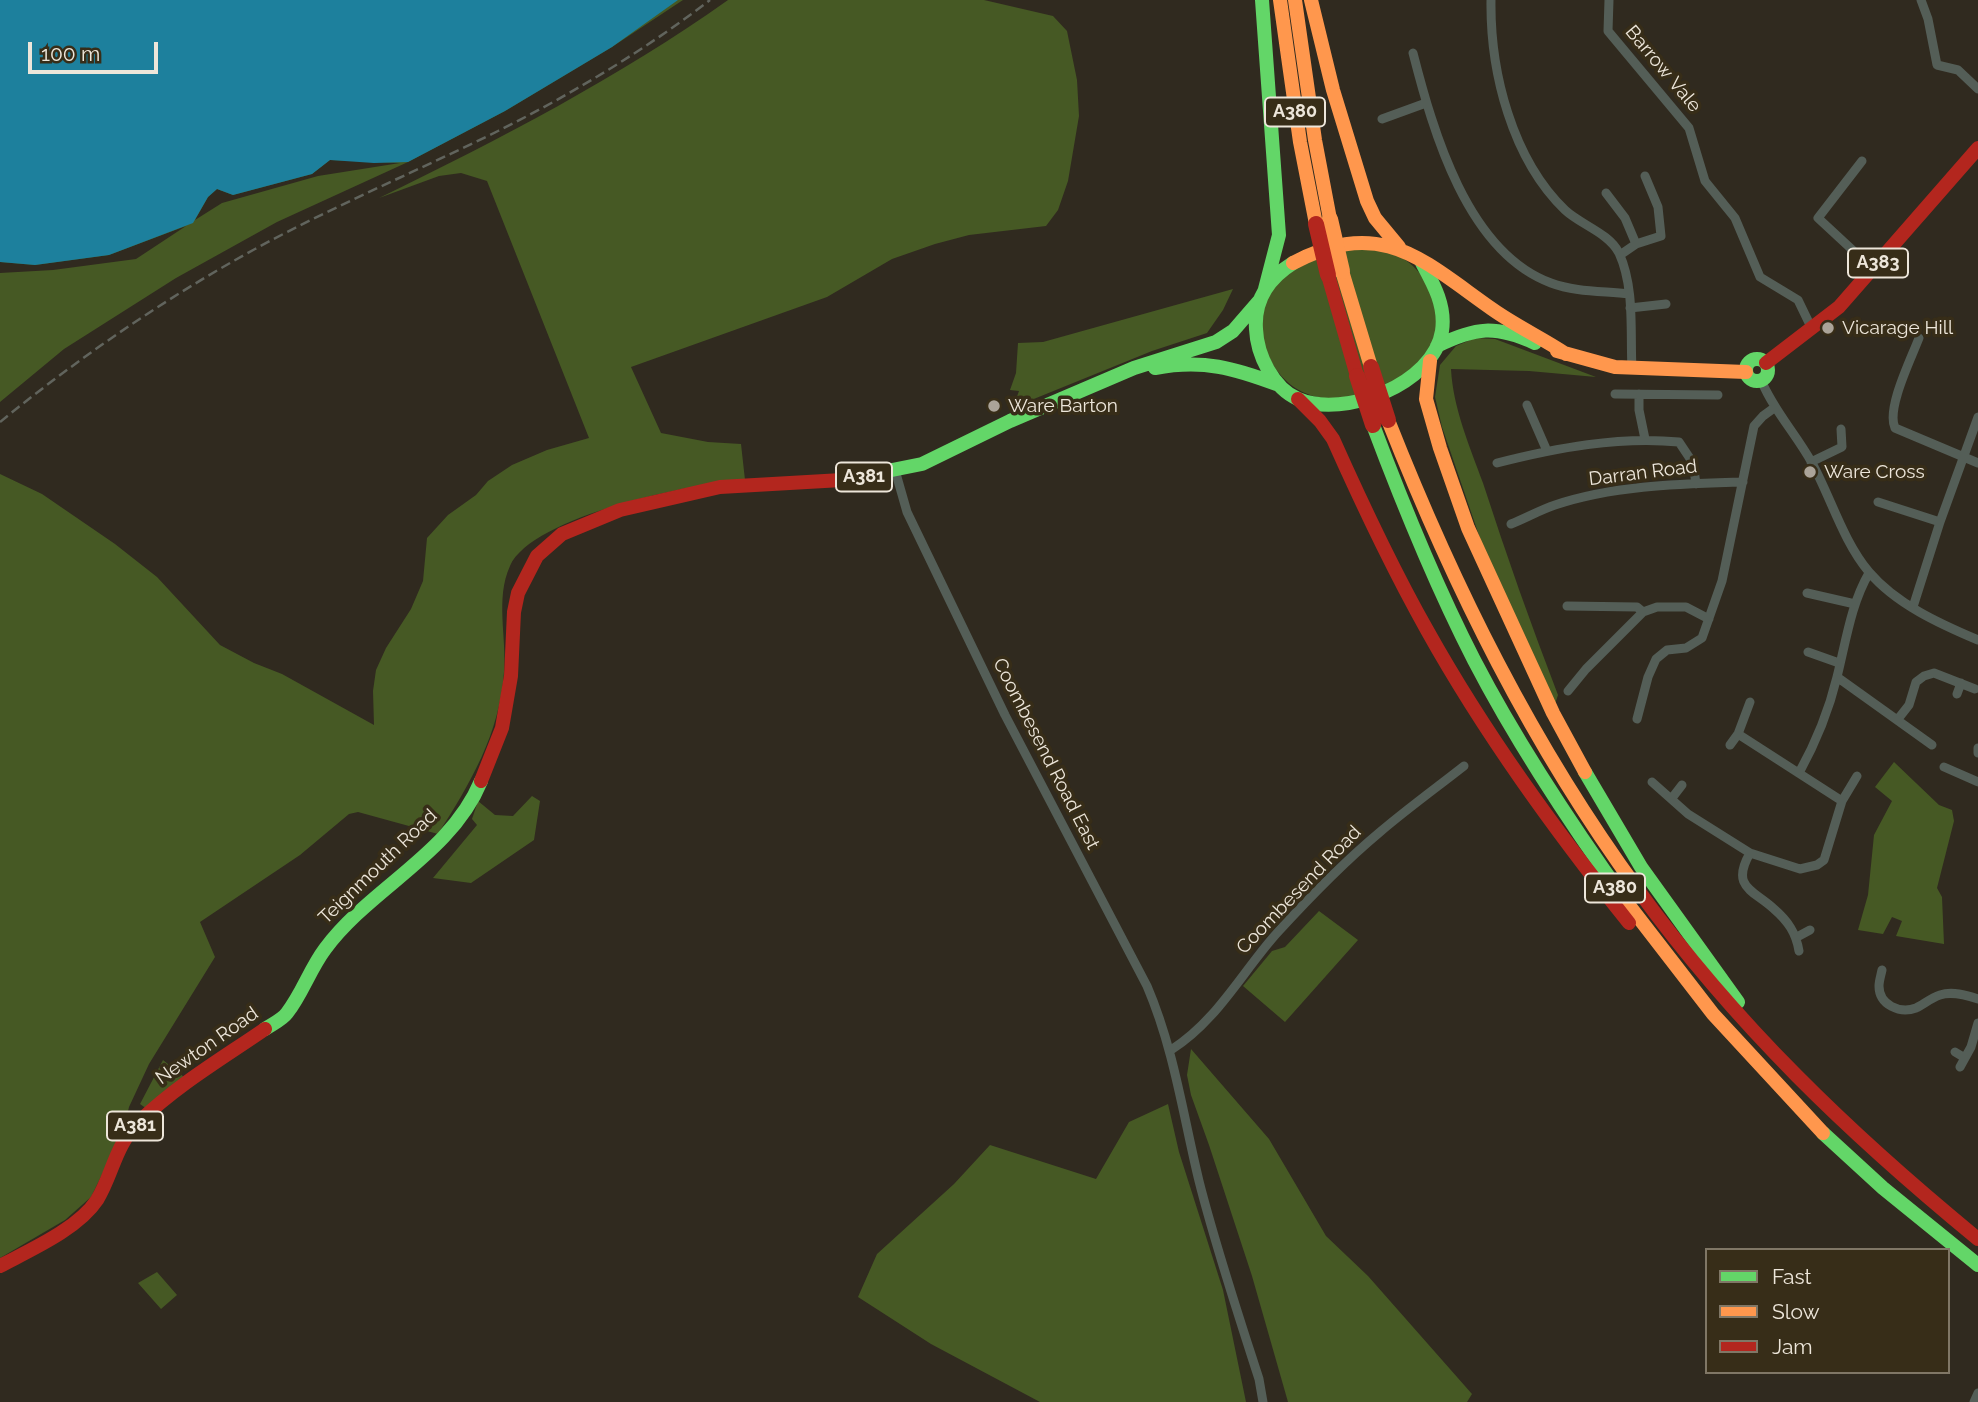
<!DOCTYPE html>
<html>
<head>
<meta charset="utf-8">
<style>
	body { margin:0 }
	#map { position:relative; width:1978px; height:1402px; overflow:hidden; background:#302a1f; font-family:Raleway,sans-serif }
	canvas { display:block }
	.legend { position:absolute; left:1705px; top:1248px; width:245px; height:126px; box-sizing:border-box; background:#372d18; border:2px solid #807766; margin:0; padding:9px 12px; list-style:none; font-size:21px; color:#ede6da }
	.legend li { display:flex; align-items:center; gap:14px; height:35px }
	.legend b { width:35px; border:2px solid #807766 }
	.scale { position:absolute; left:28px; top:42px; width:130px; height:32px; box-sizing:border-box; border:4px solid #ede6da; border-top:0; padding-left:9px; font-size:21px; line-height:24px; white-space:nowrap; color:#ede6da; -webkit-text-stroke:5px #372d18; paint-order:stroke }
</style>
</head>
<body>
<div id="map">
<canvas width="1978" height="1402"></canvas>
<ul class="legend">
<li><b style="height:9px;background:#63d668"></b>Fast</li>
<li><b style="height:9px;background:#ff974d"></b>Slow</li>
<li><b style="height:9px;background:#b3261e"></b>Jam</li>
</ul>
<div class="scale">100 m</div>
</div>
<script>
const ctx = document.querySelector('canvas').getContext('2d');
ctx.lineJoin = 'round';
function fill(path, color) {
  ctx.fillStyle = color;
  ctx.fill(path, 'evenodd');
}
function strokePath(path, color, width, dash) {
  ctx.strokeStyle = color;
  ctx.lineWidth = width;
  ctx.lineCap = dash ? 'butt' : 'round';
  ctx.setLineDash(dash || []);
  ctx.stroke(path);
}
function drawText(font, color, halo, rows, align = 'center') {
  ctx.font = font + ' Raleway,sans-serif';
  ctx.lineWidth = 7;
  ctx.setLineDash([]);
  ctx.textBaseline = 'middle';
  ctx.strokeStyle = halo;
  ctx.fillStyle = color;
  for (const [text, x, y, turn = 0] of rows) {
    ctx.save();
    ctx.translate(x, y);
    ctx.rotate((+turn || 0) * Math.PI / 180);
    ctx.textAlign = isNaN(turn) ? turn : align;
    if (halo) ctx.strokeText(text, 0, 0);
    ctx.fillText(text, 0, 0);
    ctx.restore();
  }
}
const green = new Path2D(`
	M0,0h683l-71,47 -107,64 -97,51 -131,60 -101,56 -112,71 -64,53v-129l53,-3 83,-11 50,-33 -77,29 -74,10 -35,-3zM330,160l70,3 -82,13 -96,27 -27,17 13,-23 9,-8 16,6 79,-21z
	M728,0h256l69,16 14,15 10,49 2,36 -11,65 -10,29 -12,16 -77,9 -34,9 -43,15 -65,38 -196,70 30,66 47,9 33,2 4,36c-51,3 -213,36 -235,86 -15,33 -3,71 -6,106 -4,61 -34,112 -66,162l-80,-22 -9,2 -49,41 -100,67 15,35 -66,107 -20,43 -6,25 -32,65 -26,23 -65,38v-784l42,20 73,50 42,33 63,68 34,18 28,11 92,51 -1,-34 3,-21 10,-22 25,-39 12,-28 4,-43 21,-23 28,-20 12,-14 24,-16 35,-15 42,-12 -102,-257 -26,-8 -22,3 -60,22c121,-59 239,-120 349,-198z
	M1365,247c8,1 18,2 26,5 38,15 59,65 37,101 -5,9 -18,20 -27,26 -9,7 -24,9 -34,13 -20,6 -42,10 -62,1 -35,-15 -56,-64 -36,-98 7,-13 22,-25 34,-32 15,-9 45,-12 62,-16z
	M1233,289l-10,21 -16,23 -55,18 -133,54 -4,-3 4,-11 -9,-1 6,-17 2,-30 25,-1z
	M1475,338l20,1 101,38 -67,-6 -78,-2c2,39 19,78 32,114 23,71 48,142 75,212l-4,12 -71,-160 -41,-120 -7,-30 5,-32 16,-19z
	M1894,762l45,43 13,5 2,11 -17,67 5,9 2,47 -48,-8 6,-15 -10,-4 -9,17 -25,-4 10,-35 6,-60 18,-34 -17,-14z
	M532,796l8,5 -6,39 -63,43 -38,-5 44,-53 -5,-6 6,-18 17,14 18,1z
	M1319,911l39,29 -73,82 -42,-36 29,-35 13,-4z
	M1191,1049l78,90 57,97 42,40 104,118 -5,8h-179l-36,-126 -43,-131 -18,-50 -4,-20z
	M163,1060l21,17 -37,32 -7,-5z
	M1168,1104l11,48 44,138 23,112h-206l-109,-58 -73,-47 19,-43 77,-70 36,-39 106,34 33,-57z
	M157,1272l20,23 -16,14 -23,-26z`);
const water = new Path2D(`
	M0,0h678l-66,47 -107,64 -97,51 -34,1 -44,-3 -18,14 -79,21 -16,-6 -9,8 -15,26 -84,32 -74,10 -35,-3z`);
const street = new Path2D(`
	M1491,0c-1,72 21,159 74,210 16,15 44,23 54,43 16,35 11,79 13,116
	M1609,0l-1,31 81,97 16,53 30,37 25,59 38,23 14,29
	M1921,0l7,19 9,46 21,5 20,19
	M1413,53c20,78 54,199 138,230 24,9 52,8 78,11
	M1382,119l44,-16
	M1862,161l-44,57 55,51
	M1606,193l19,25 11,26
	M1620,255l16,-11 25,-8 -3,-29 -13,-31
	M1630,308l36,-4
	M1919,338c-8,21 -33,71 -24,90l83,35
	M1761,380c13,31 35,54 51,83 19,35 31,78 57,109 27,32 71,52 109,68
	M1615,394l103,1
	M1639,394v16l6,29
	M1527,405l20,46
	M1811,462l31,-15 -1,-18
	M1497,463c59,-15 122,-27 182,-21l14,21 3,21
	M895,470l12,42 98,203 142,271c27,63 36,129 52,195 17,67 39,133 60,198l4,23
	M1878,502l62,20
	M1511,524c15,-6 29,-14 44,-19 60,-20 126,-21 188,-23
	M1807,593l48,11
	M1567,606l70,1 6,5
	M1913,607l27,-85 38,-105
	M1808,652l31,11
	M1837,677l95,68
	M1568,691l18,-22 57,-57 14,-5h29l23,12
	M1957,694l4,-11
	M1637,719l11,-42 8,-18 11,-9 19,-2 16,-10 20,-57 32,-155 9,-10 11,-8
	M1898,719l11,-14 7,-23 8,-6 10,-3 41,16
	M1738,734l104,67
	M1730,745l8,-11 12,-32
	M1978,748v5
	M1944,767l34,15
	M1799,773c16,-29 30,-63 38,-96 9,-36 14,-73 32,-104
	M1652,782l36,32 62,39 50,16 17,-4 7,-5 18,-59 15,-25
	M1672,798l10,-13
	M1750,853c-20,35 4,37 24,56 14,12 22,24 25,42
	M1797,937l13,-7
	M1882,970c-1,5 -3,11 -3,16 0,19 21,28 37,22 8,-4 15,-10 24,-13 12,-4 26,0 38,4
	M1171,1050c46,-29 71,-78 106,-117 32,-35 67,-71 103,-101 27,-23 56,-44 84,-66
	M1955,1052l10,6
	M1960,1067l11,-20 7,-24
	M1974,1402l4,-9`);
const fast = new Path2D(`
	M1262,0l17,235 -14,54
	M1293,263c-24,15 -39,36 -37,66 1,26 17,59 42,70 46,20 136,-15 144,-68 4,-26 -9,-48 -21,-70
	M1437,346c39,-19 58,-21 98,-3
	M1746 370a11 11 0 1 1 22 0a11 11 0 1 1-22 0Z
	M1155,368c48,-9 79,0 124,17
	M1373,425c30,80 62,159 101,235 44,85 98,166 154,244
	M842,480l80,-16 88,-43 124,-53 82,-26 17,-11 26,-30
	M1585,772l56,95 97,135
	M265,1029c7,-5 17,-9 22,-16 15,-19 23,-44 38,-64 45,-61 126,-95 156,-168
	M1823,1133l60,55 95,77`);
const slow = new Path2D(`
	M1280,0l20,142 16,82
	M1295,0l20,140 15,79
	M1311,0l22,90 34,111 8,17 24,29
	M1293,263c89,-47 129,-3 199,46 24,17 50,29 74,45
	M1342,271l29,96
	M1557,351l58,16 131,5
	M1430,361l-4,38 14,49 28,80 85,185 32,59
	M1388,420c66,167 144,325 250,470
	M1628,904l85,110 110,119`);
const jam = new Path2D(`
	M1328,275l29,101
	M1766,363l73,-56 139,-159
	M1298,399l22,22 13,18c29,65 59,129 94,191 58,104 128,200 202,293
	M481,781l21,-53 9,-52 3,-64 4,-19 19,-37 25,-22 58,-24 100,-23 122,-7
	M1638,890c98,135 212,244 340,349
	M0,1266c30,-16 78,-37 97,-66 17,-28 17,-54 43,-79 37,-36 83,-63 125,-92`);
const rail = new Path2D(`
	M0,422c80,-65 164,-123 255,-173 79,-43 162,-78 243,-118 74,-37 147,-81 212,-131`);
const slowBridge = new Path2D(`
	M1330,219l12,52`);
const jamBridge = new Path2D(`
	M1316,224l12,51
	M1371,367l17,53
	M1357,376l16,49`);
const markers = [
	[1828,328,7,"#aba499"],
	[994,406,7,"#aba499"],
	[1810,472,7,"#aba499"]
];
const shields = [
	[1295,112,60],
	[1878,263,60],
	[864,477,56],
	[1615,888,60],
	[135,1126,56]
];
const shieldNames = [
	["A380",1295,112],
	["A383",1878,263],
	["A381",864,477],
	["A380",1615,888],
	["A381",135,1126]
];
const streetNames = [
	["Barrow Vale",1663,69,50],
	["Darran Road",1643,473,-7],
	["Coombesend Road East",1046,754,63],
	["Teignmouth Road",378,867,-44],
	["Coombesend Road",1299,890,-46],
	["Newton Road",207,1046,-35]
];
const poiNames = [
	["Vicarage Hill",1842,328],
	["Ware Barton",1008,406],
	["Ware Cross",1824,472]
];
fill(green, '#465924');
fill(water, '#1d809d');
strokePath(street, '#545e57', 9);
strokePath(fast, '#63d668', 14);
strokePath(slow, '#ff974d', 14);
strokePath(jam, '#b3261e', 14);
strokePath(rail, '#61645d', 2.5, [10, 5]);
strokePath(slowBridge, '#ff974d', 16);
strokePath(jamBridge, '#b3261e', 16);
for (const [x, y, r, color] of markers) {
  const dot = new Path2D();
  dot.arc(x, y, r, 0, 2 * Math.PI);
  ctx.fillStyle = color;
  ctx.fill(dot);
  strokePath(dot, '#372d18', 2.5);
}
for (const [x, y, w] of shields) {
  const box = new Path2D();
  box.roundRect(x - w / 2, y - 14.5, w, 29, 5);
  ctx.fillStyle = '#372d18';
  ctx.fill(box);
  strokePath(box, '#ede6da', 2);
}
drawText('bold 18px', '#ede6da', null, shieldNames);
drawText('19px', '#ede6da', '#372d18', streetNames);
drawText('19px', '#ede6da', '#372d18', poiNames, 'left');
</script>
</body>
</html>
